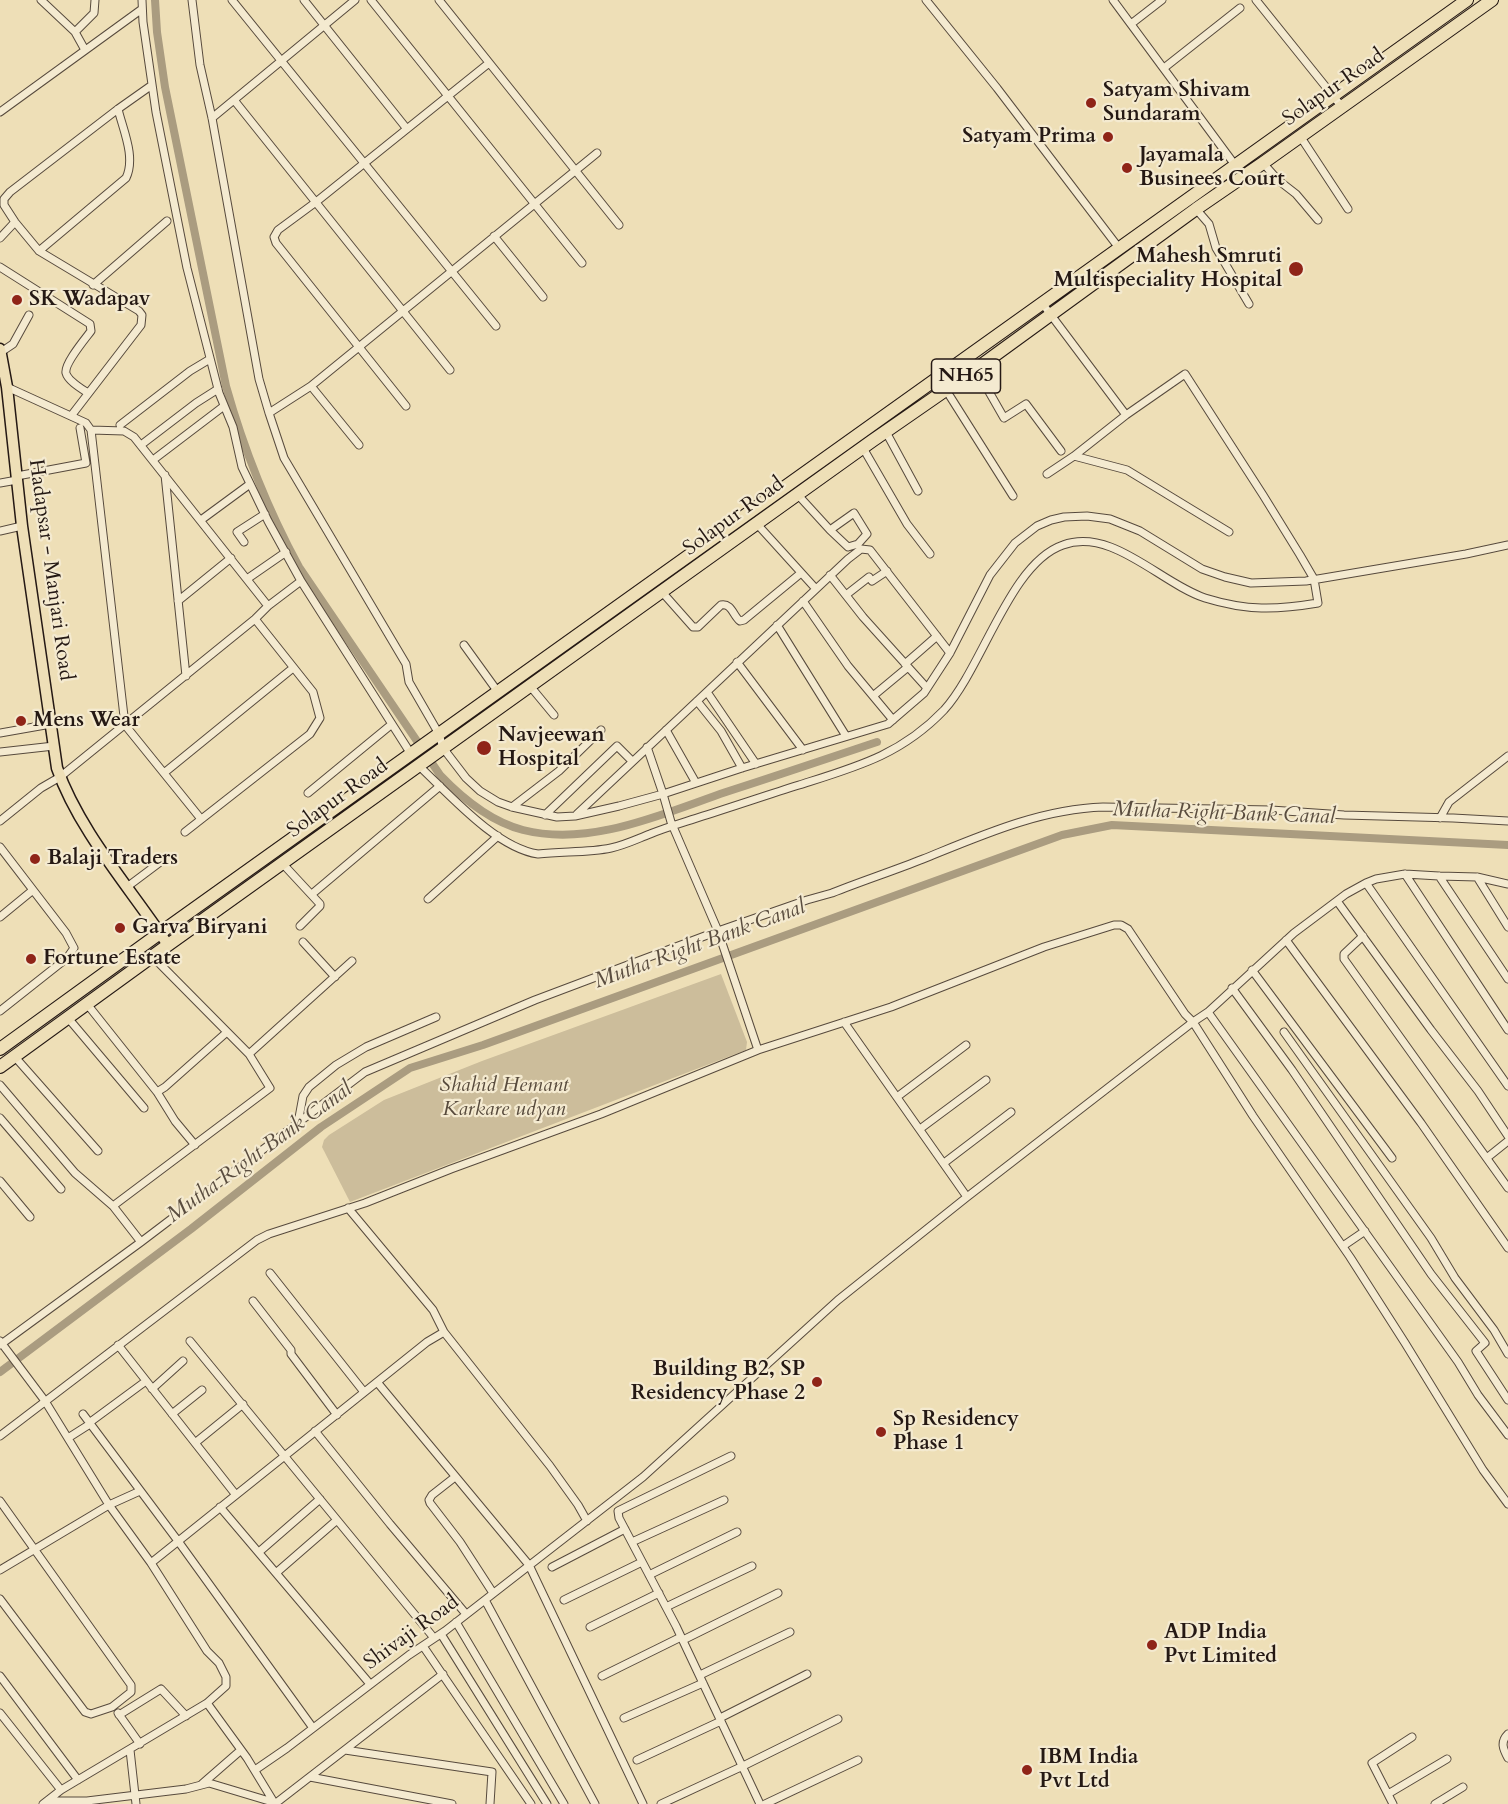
<!DOCTYPE html>
<html>
<head>
<meta charset="utf-8">
<style>
	body { margin:0 }
	canvas { display:block; background:#eedfb7 }
</style>
</head>
<body>
<canvas width="1508" height="1804"></canvas>
<script>
const ctx = document.querySelector('canvas').getContext('2d');
ctx.lineJoin = 'round';
function fill(path, color) {
  ctx.fillStyle = color;
  ctx.fill(path, 'evenodd');
}
function strokePath(path, color, width, dash) {
  ctx.strokeStyle = color;
  ctx.lineWidth = width;
  ctx.lineCap = dash ? 'butt' : 'round';
  ctx.setLineDash(dash || []);
  ctx.stroke(path);
}
function drawText(font, color, halo, rows, align = 'center') {
  ctx.font = font + ' Cardo,serif';
  ctx.lineWidth = 4.5;
  ctx.setLineDash([]);
  ctx.textBaseline = 'middle';
  ctx.strokeStyle = halo;
  ctx.fillStyle = color;
  for (const [text, x, y, turn = 0] of rows) {
    ctx.save();
    ctx.translate(x, y);
    ctx.rotate((+turn || 0) * Math.PI / 180);
    ctx.textAlign = isNaN(turn) ? turn : align;
    if (halo) ctx.strokeText(text, 0, 0);
    ctx.fillText(text, 0, 0);
    ctx.restore();
  }
}
const green = new Path2D(`
	M721,974l26,68 -1,8 -396,152 -28,-55 2,-7 5,-5 55,-35 98,-39z`);
const canal = new Path2D(`
	M155,0l2,32 8,55 61,299c18,64 41,122 73,181l141,208c22,23 52,47 83,55 68,17 139,-16 203,-38 50,-16 100,-33 151,-50
	M0,1372l191,-143 130,-102 89,-59 73,-23 579,-210 50,-10 396,20`);
const minor = new Path2D(`
	M41,0l34,32 10,18
	M142,0l1,22 13,90 31,156 32,125 14,34 9,40 26,54 33,60 110,173
	M192,0l8,65 12,53 47,261 10,34 15,45 122,206 3,18 30,52 4,14 23,30 14,13 18,11 14,5 45,10 18,-1 44,-10 44,-12 79,-26 146,-44 36,-31 26,-40 40,-78 25,-32 22,-17 14,-6 13,-3 23,-1 23,3 30,12 62,38 23,8 26,6 55,-2 160,-27 42,-9
	M232,0l264,326
	M304,0l103,129
	M371,0l211,263
	M439,0l180,225
	M926,0l71,88 122,160
	M1113,0l122,165
	M1256,0l86,107
	M1131,24l31,-24
	M75,32l19,-19 1,-13
	M1164,68l76,-60
	M234,100l216,270
	M0,112l142,-103
	M212,118l143,-118
	M1300,136l48,73
	M1263,163l15,17 18,14 22,26
	M1196,209l13,15 7,24 33,56
	M494,236l49,61
	M0,238l15,-16
	M39,251l87,-73c10,-21 -3,-48 -8,-69
	M0,267l90,57 1,7c-6,8 -27,33 -25,42 2,8 16,16 22,20
	M93,285l74,-64
	M1042,303l84,112
	M1,352l12,-8 16,-29
	M976,369l28,49 22,-14 35,47
	M311,386l48,59
	M7,387l79,36 5,7 34,295 76,94
	M946,390l67,106
	M406,406l-130,-163 -2,-6 4,-7 38,-28 173,-139
	M269,413l42,-27 286,-233
	M71,416l70,-91 1,-10 -3,-4 -100,-60 -24,-29 -11,-17v-6l6,-7 108,-83 34,-24
	M120,425l70,-54 20,-12
	M91,430l33,1 10,6 134,169
	M886,432l32,59
	M141,445l55,-42 22,-14
	M863,448l44,76 23,30
	M1074,456l53,14 102,62
	M153,460l71,-54
	M165,475l21,201
	M17,476l69,-13 -6,-35
	M0,483l17,-3
	M798,495l32,35 18,17 10,-3 9,-10 -13,-21 -24,17
	M201,520l49,-36
	M757,524l59,65
	M0,531l22,-5
	M244,542l-7,-10 28,-18
	M830,575l33,42 64,71
	M247,579l39,-27
	M662,592l31,35h5l23,-22c11,-2 12,11 19,16l4,-1 57,-47
	M846,595l23,-18 3,4 15,-10
	M178,601l53,-43
	M803,601l45,65 45,54
	M777,625l69,111
	M464,645l34,47
	M737,662l66,88
	M905,664l32,-28
	M530,686l24,29
	M707,692l49,72
	M873,696l35,-29
	M697,701l24,30 21,37
	M666,730l30,53
	M0,733l51,-9
	M647,747l16,47 8,28 47,109 40,119
	M0,752l54,-6
	M419,766c30,28 77,82 119,88 24,-3 50,-1 73,-6 14,-3 26,-9 39,-14 17,-7 35,-12 53,-18 32,-10 64,-21 96,-31 57,-18 102,-30 145,-75 39,-43 66,-147 119,-165 49,-18 97,38 142,53 42,13 71,12 113,5l-4,-24 -14,-24 -37,-60 -78,-121 -59,41 -52,41 -27,18
	M164,773l129,-105
	M308,793l84,-69
	M512,807l47,-36 42,-41
	M577,814l271,-255 13,-10 9,1 80,103
	M545,815l72,-69 15,15
	M1440,818l9,-16 59,-46
	M0,821l41,-33 19,-11 195,-158 13,-13 33,-25
	M185,832l125,-98 10,-16 -7,-26 -58,-73
	M0,847l66,86 8,15 -7,10 -67,53
	M282,863l38,41v2l-20,20
	M1405,874l103,156
	M1439,876l69,103
	M1477,877l31,50
	M1366,883l142,203
	M127,887l32,-24
	M312,894l128,-108
	M428,899l70,-63
	M1337,901l94,129 47,61 30,45
	M0,917l33,-27
	M1363,936l-19,18v5l164,229
	M1286,940l135,183 87,125
	M303,942l32,35
	M1252,970l140,188
	M1232,988l60,82 139,204 54,69 -9,8 32,49
	M87,1004l70,88 18,29 20,24
	M1208,1012l250,350 20,33 30,40
	M68,1018l76,90
	M844,1022l123,175
	M1284,1032l147,206 24,40 39,52 14,24
	M249,1054l103,-93
	M15,1057l83,94
	M0,1085l75,88 38,33 28,36
	M157,1092l8,-5 62,-55
	M897,1097l69,-52
	M0,1118l61,71
	M298,1123l5,-27 6,-9 27,-22 30,-18 70,-30
	M920,1129l66,-49
	M1488,1157l20,-16
	M944,1163l67,-51
	M0,1181l30,36
	M113,1206l157,-118 -21,-34 -97,-98
	M1343,1246l22,-15
	M270,1273l94,119
	M253,1301l38,49v4l46,61
	M444,1332l106,134 28,39 9,16
	M0,1341l45,60 64,104 42,58 56,88 12,12 7,14v9l-19,17 -146,87 -18,14
	M190,1341l244,297
	M0,1345l141,-103 224,-170 170,-72 183,-69 89,-31 25,-7c30,-12 61,-22 91,-34 57,-23 117,-50 180,-52l168,3 73,5 109,3 55,3
	M118,1345l118,150
	M377,1382l152,183 114,239
	M152,1389l31,-28
	M83,1414l95,127 135,187
	M172,1414l30,-24
	M89,1423l57,-42
	M315,1431l75,93 76,90
	M0,1436l257,-196 12,-6 96,-31 86,-34 150,-55 157,-64 133,-43 153,-60 70,-22h7l7,4 57,85 8,8 15,-10 86,-79 52,-39 20,-11 10,-4 29,-5 34,2 38,1 31,7
	M68,1438l22,-14
	M195,1443l48,-39
	M731,1456l-113,55 1,7 57,108 84,178
	M455,1477l-23,18 -3,5 1,3 30,39 33,51
	M0,1501l131,184v7l-19,15 -21,7 -6,-2 -85,-113
	M220,1507l150,177
	M632,1542l92,-42
	M259,1552l61,-53
	M151,1563l276,-221 17,-10 -11,-22 -85,-102
	M552,1567l73,-38
	M0,1570l109,-65 31,-14
	M276,1573l61,-53
	M649,1575l88,-43
	M485,1600l110,204
	M564,1600l78,-38
	M666,1607l86,-41
	M456,1622l108,182
	M590,1627l69,-34
	M441,1634l106,170
	M683,1640l95,-47
	M423,1646l108,158
	M700,1675l90,-43
	M0,1676l78,104
	M602,1676l79,-39
	M207,1703l40,55 28,46
	M0,1713l61,77
	M118,1713l22,31
	M119,1715l42,-26 25,27
	M624,1718l79,-35
	M720,1718l87,-44
	M1508,1734c-8,8 -5,15 0,24
	M130,1750l6,54
	M345,1750l147,22 -2,32
	M637,1760l84,-39
	M255,1770l32,-22 122,-93 36,-24 198,-154 195,-177 129,-103 226,-175 60,94 97,141 55,86 78,127 25,34
	M310,1777l142,27
	M202,1784l39,-34
	M1388,1794l59,-35
	M48,1801h39l99,-12 23,-6 67,20 167,-129
	M661,1804l82,-38 95,-47
	M765,1804l93,-44
	M1393,1804l-21,-41 40,-26
	M1435,1804l28,-17`);
const primary = new Path2D(`
	M0,349l7,38 15,139 35,242c22,63 74,121 111,177`);
const trunk = new Path2D(`
	M0,1049l160,-116 1307,-933
	M0,1067l168,-122 704,-504 104,-72 220,-160 67,-46 229,-163`);
const markers = [
	[1091,103,6,"#8f2418"],
	[1108,137,6,"#8f2418"],
	[1127,168,6,"#8f2418"],
	[1296,269,8,"#8f2418"],
	[17,300,6,"#8f2418"],
	[21,721,6,"#8f2418"],
	[484,748,8,"#8f2418"],
	[35,859,6,"#8f2418"],
	[120,928,6,"#8f2418"],
	[31,959,6,"#8f2418"],
	[817,1382,6,"#8f2418"],
	[881,1432,6,"#8f2418"],
	[1152,1645,6,"#8f2418"],
	[1027,1770,6,"#8f2418"]
];
const shields = [
	[966,376,69]
];
const shieldNames = [
	["NH65",966,376]
];
const streetNames = [
	["Solapur Road",1334,88,-35],
	["Solapur Road",734,517,-36],
	["Hadapsar - Manjari Road",50,570,82],
	["Solapur Road",338,799,-36],
	["Shivaji Road",412,1633,-36]
];
const poiNames = [
	["Satyam Shivam",1103,91],
	["Sundaram",1103,115],
	["Satyam Prima",1096,137,"right"],
	["Jayamala",1139,156],
	["Businees Court",1139,180],
	["Mahesh Smruti",1282,257,"right"],
	["Multispeciality Hospital",1282,281,"right"],
	["SK Wadapav",29,300],
	["Mens Wear",33,721],
	["Navjeewan",498,736],
	["Hospital",498,760],
	["Balaji Traders",47,859],
	["Garva Biryani",132,928],
	["Fortune Estate",43,959],
	["Building B2, SP",805,1370,"right"],
	["Residency Phase 2",805,1394,"right"],
	["Sp Residency",893,1420],
	["Phase 1",893,1444],
	["ADP India",1164,1633],
	["Pvt Limited",1164,1657],
	["IBM India",1039,1758],
	["Pvt Ltd",1039,1782]
];
const parkNames = [
	["Shahid Hemant",504,1086],
	["Karkare udyan",504,1110]
];
const waterNames = [
	["Mutha Right Bank Canal",1224,814,2],
	["Mutha Right Bank Canal",700,945,-20],
	["Mutha Right Bank Canal",260,1153,-36]
];
fill(green, '#ccbd9b');
strokePath(canal, '#aa9c80', 8);
strokePath(minor, '#574a3d', 9);
strokePath(primary, '#251914', 13);
strokePath(trunk, '#251914', 14);
strokePath(minor, '#f4ead0', 7);
strokePath(primary, '#eedfb7', 10);
strokePath(trunk, '#eedfb7', 12);
for (const [x, y, r, color] of markers) {
  const dot = new Path2D();
  dot.arc(x, y, r, 0, 2 * Math.PI);
  ctx.fillStyle = color;
  ctx.fill(dot);
  strokePath(dot, '#f4ead0', 2);
}
for (const [x, y, w] of shields) {
  const box = new Path2D();
  box.roundRect(x - w / 2, y - 17, w, 34, 4.5);
  ctx.fillStyle = '#f4ead0';
  ctx.fill(box);
  strokePath(box, '#251914', 1.5);
}
drawText('bold 20px', '#251914', null, shieldNames);
drawText('21px', '#251914', '#f4ead0', streetNames);
drawText('bold 21px', '#251914', '#f4ead0', poiNames, 'left');
drawText('italic 21px', '#574a3c', '#f4ead0', parkNames);
drawText('italic 22px', '#5a4d3f', '#f4ead0', waterNames);
</script>
</body>
</html>
